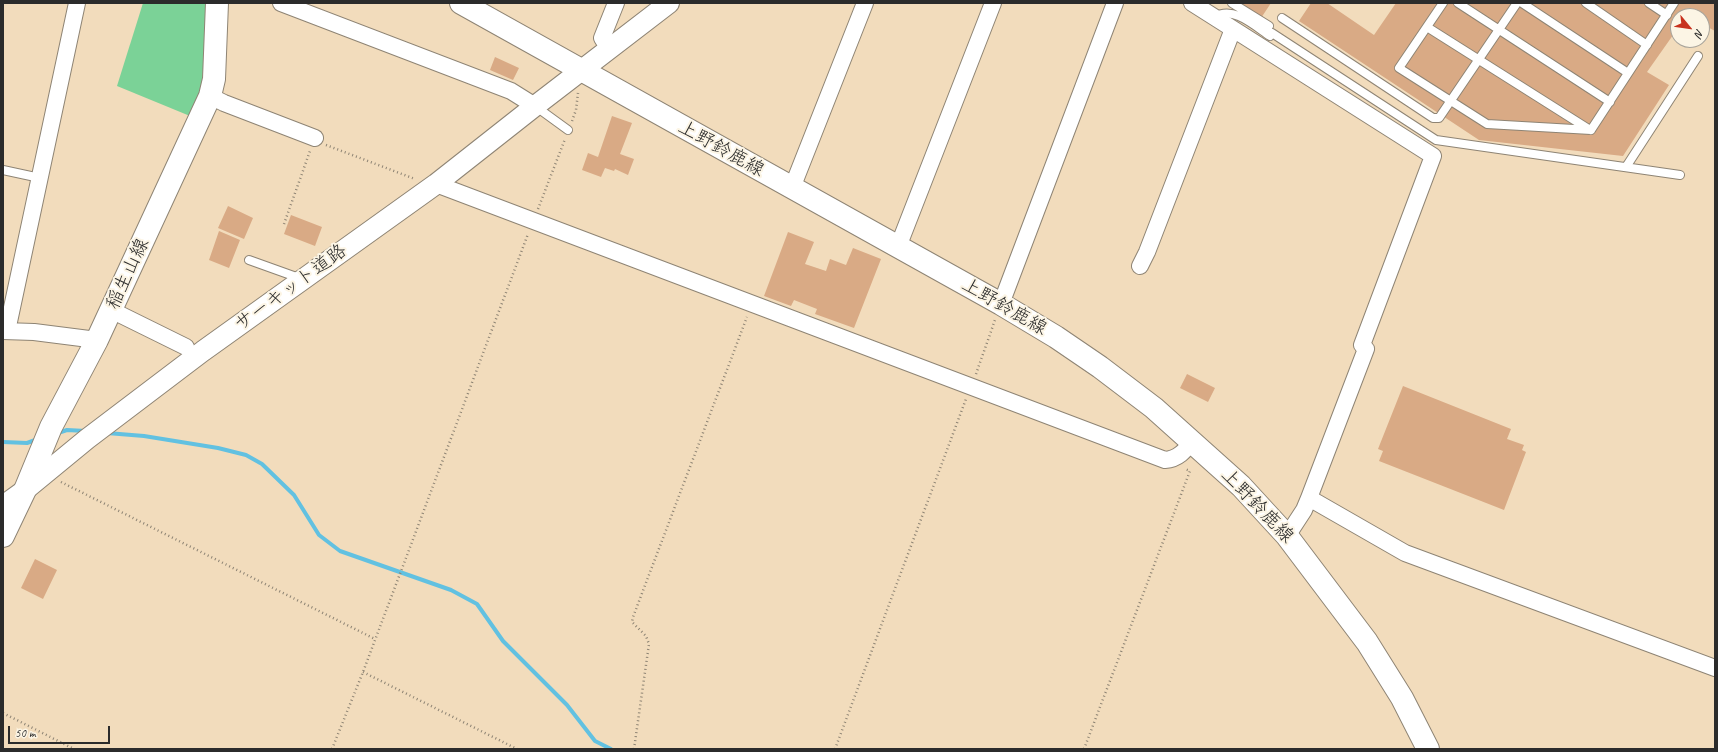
<!DOCTYPE html>
<html>
<head>
<meta charset="utf-8">
<style>
	body { margin:0 }
	#map { position:relative; width:1718px; height:752px; overflow:hidden; background:#f2dcbc; font-family:Caveat,sans-serif }
	canvas { display:block }
	.frame { position:absolute; inset:0; border:4px solid #2b2b2b; pointer-events:none }
	.north { position:absolute; left:1670px; top:8px; width:40px; height:40px; box-sizing:border-box; background:#fcf5e5; border:1px solid #a8a49b; border-radius:50%; rotate:119deg; font-size:11px; font-weight:700; line-height:16px; text-align:center; color:#2b2b2b }
	.north::after { content:''; display:block; margin:auto; width:14px; height:18px; background:#c8321e; clip-path:polygon(50% 0,100% 100%,50% 72%,0 100%) }
	.scale { position:absolute; left:8px; top:726px; width:102px; height:18px; box-sizing:border-box; border:2px solid #2b2b2b; border-top:0; padding-left:5px; font-size:12px; line-height:14px; white-space:nowrap; color:#2b2b2b; -webkit-text-stroke:3px #fcf5e5; paint-order:stroke }
</style>
</head>
<body>
<div id="map">
<canvas width="1718" height="752"></canvas>
<div class="frame"></div>
<div class="north">N</div>
<div class="scale">50 m</div>
</div>
<script>
const ctx = document.querySelector('canvas').getContext('2d');
ctx.lineJoin = 'round';
function fill(path, color) {
  ctx.fillStyle = color;
  ctx.fill(path, 'evenodd');
}
function strokePath(path, color, width, dash) {
  ctx.strokeStyle = color;
  ctx.lineWidth = width;
  ctx.lineCap = dash ? 'butt' : 'round';
  ctx.setLineDash(dash || []);
  ctx.stroke(path);
}
function drawText(font, color, halo, rows, align = 'center') {
  ctx.font = font + ' Caveat,"Klee One",sans-serif';
  ctx.lineWidth = 4;
  ctx.setLineDash([]);
  ctx.textBaseline = 'middle';
  ctx.strokeStyle = halo;
  ctx.fillStyle = color;
  for (const [text, x, y, turn = 0] of rows) {
    ctx.save();
    ctx.translate(x, y);
    ctx.rotate((+turn || 0) * Math.PI / 180);
    ctx.textAlign = isNaN(turn) ? turn : align;
    if (halo) ctx.strokeText(text, 0, 0);
    ctx.fillText(text, 0, 0);
    ctx.restore();
  }
}
const green = new Path2D(`
	M143,3h64l-5,84 -12,29 -73,-30z`);
const stream = new Path2D(`
	M58,433l9,-3 19,1
	M107,433l37,3 74,12 28,7 16,9 32,31 25,40 21,16 111,39 26,14 26,37 64,64 28,36 16,8
	M3,442l24,1 11,-4`);
const building = new Path2D(`
	M1239,3h32l-10,15z
	M1311,3h16l47,32 22,-32h319v28l-13,-7v-8h-24v12l-31,44 22,13 -46,71 -144,-16 -180,-119z
	M495,57l24,11 -6,12 -23,-10z
	M612,116l20,7 -12,31 14,5 -6,16 -13,-6 -1,2 -9,-3 -4,9 -19,-7 6,-17 10,4z
	M228,206l25,12 -9,21 -26,-11z
	M291,215l31,12 -7,19 -31,-12z
	M219,231l21,9 -11,28 -20,-8z
	M788,232l26,10 -9,22 21,7 4,-12 16,6 7,-17 28,11 -27,69 -39,-14 2,-5 -23,-9 -3,6 -27,-10z
	M1187,374l28,14 -7,14 -28,-14z
	M1403,386l108,43 -4,10 17,6 -2,5 4,2 -22,58 -125,-49 4,-10 -5,-2z
	M35,559l22,11 -14,29 -22,-11z`);
const path = new Path2D(`
	M572,121l4,-11 2,-17
	M326,145l89,34
	M538,209l27,-70
	M284,224l26,-73
	M976,374l19,-54
	M61,482l314,157
	M363,672l154,77
	M3,713l71,36
	M332,749l31,-77 165,-438
	M634,749l15,-105 -3,-8 -14,-14 1,-5 114,-300
	M835,749l131,-350
	M1084,749l106,-278 -5,-2`);
const service = new Path2D(`
	M1232,3l37,23
	M1443,3l-44,65 88,56 104,6
	M1458,3l152,99
	M1522,3l106,70
	M1586,3l61,42
	M1649,3l18,12
	M1215,17c18,-12 40,9 55,19
	M1282,18l151,100h6l78,-115
	M1427,27l163,103
	M1272,33l164,107 244,35
	M535,106l33,24
	M1591,130l83,-127
	M1626,167l72,-111
	M3,170l37,8
	M249,260l53,19`);
const minor = new Path2D(`
	M281,3l230,88 24,15
	M1192,3l241,153 -71,189 4,4 -57,149
	M609,49l-7,-11 14,-35
	M210,96l14,7 91,35
	M436,184l729,276c13,-1 20,-9 27,-19
	M792,188l73,-185
	M898,247l95,-244
	M1140,266l7,-14 86,-223
	M1001,304l114,-301
	M111,310l75,37
	M3,331l31,1 63,8
	M7,331l70,-328
	M1287,536l17,-26 5,-12 96,55 310,115`);
const tertiary = new Path2D(`
	M3,506l22,-16 62,-51 116,-88 233,-167 99,-78 134,-103`);
const secondary = new Path2D(`
	M461,3l540,301 55,33 44,30 54,41 87,78 46,50 80,106 35,56 26,51
	M3,536l22,-46 26,-63 46,-87 113,-244 4,-17 3,-76`);
const streetNames = [
	["上野鈴鹿線",721,149,29],
	["稲生山線",128,274,-65],
	["サーキット道路",291,288,-36],
	["上野鈴鹿線",1004,307,30],
	["上野鈴鹿線",1257,506,46]
];
fill(green, '#7bd297');
strokePath(stream, '#62c1e1', 4);
fill(building, '#d9aa85');
strokePath(service, '#8e8474', 10);
strokePath(minor, '#8e8474', 18);
strokePath(tertiary, '#8e8474', 22);
strokePath(secondary, '#8e8474', 24);
strokePath(path, '#8e8474', 2.5, [1, 3]);
strokePath(service, '#fff', 8);
strokePath(minor, '#fff', 16);
strokePath(tertiary, '#fff', 20);
strokePath(secondary, '#fff', 22);
drawText('19px', '#2b2b2b', '#fcf5e5', streetNames);
</script>
</body>
</html>
